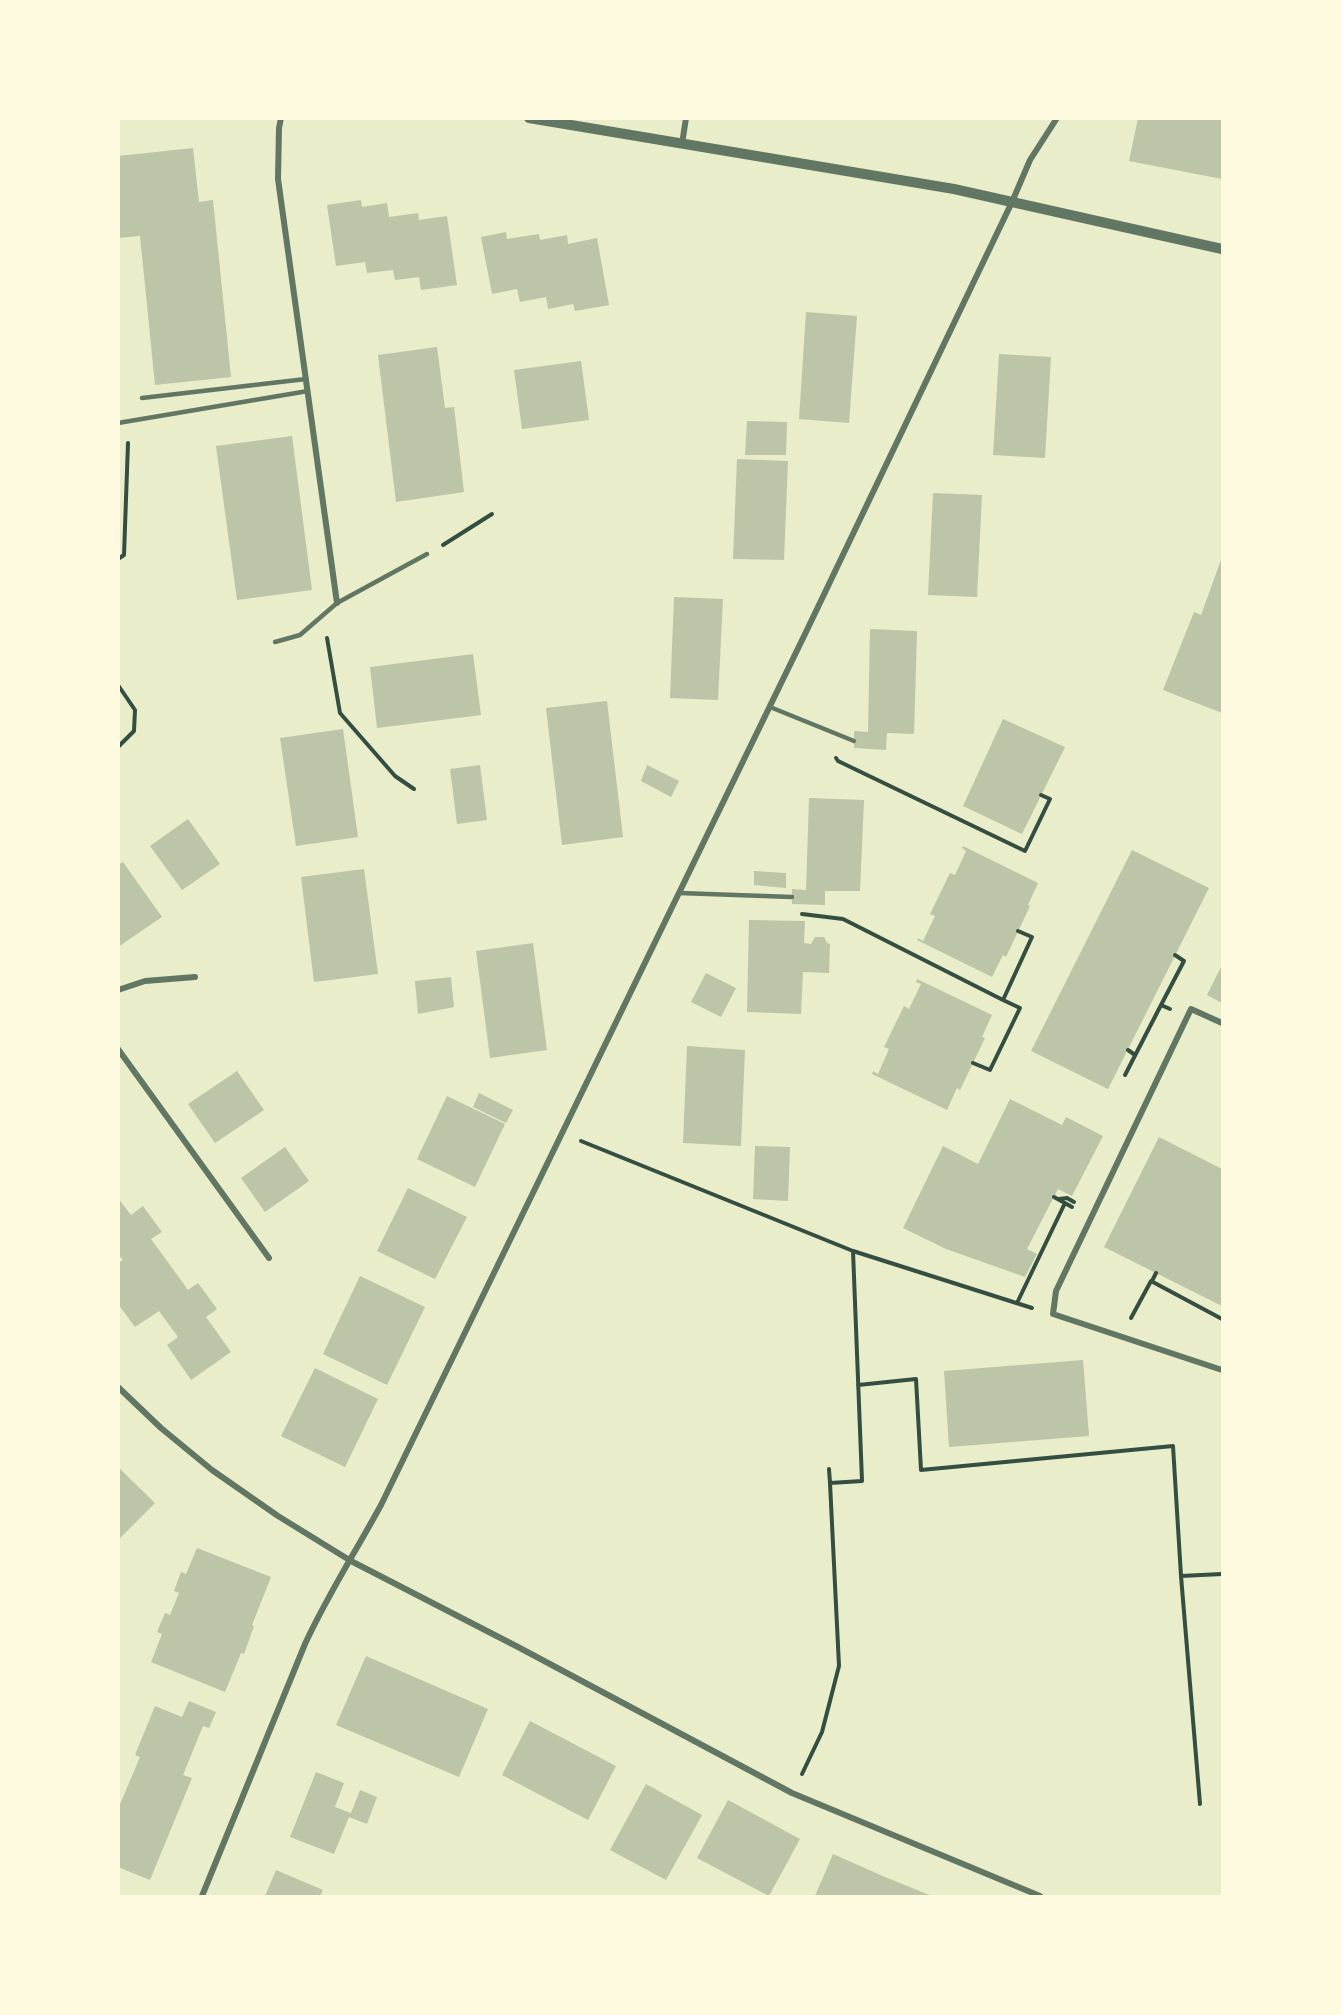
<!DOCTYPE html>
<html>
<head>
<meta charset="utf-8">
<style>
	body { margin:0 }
	#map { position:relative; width:1341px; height:2015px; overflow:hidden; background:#e9edc9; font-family:"Titillium Web",sans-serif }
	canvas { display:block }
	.frame { position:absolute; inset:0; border:120px solid #fefae0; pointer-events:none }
</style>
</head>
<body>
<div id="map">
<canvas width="1341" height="2015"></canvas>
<div class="frame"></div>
</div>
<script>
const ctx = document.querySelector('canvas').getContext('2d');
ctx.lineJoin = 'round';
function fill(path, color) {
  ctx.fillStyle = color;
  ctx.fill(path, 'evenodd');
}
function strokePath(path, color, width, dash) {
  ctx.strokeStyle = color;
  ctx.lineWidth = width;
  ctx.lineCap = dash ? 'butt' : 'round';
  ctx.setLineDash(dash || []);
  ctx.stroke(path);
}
const building = new Path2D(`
	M1138,118l45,2 1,-2h38v61l-93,-18z
	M193,148l6,54 14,-2 18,177 -76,8 -15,-149 -22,2v-82z
	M361,200l1,7 25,-4 2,14 29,-4 1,7 28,-4 10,69 -36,5 -2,-13 -24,3 -2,-10 -26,3 -2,-11 -29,4 -9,-61z
	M506,232l1,7 32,-5 1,6 27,-5 1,9 29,-6 12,67 -34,6 -2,-7 -25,5 -2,-12 -26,5 -3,-13 -25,5 -11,-57z
	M806,312l51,4 -8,107 -50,-4z
	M437,347l8,61 9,-1 10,85 -68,10 -18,-147z
	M999,354l52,3 -6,101 -52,-3z
	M581,361l8,59 -67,9 -8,-59z
	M747,421l40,1 -1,33h-41z
	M292,436l20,154 -75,10 -21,-154z
	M737,459l51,2 -4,99 -51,-1z
	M933,493l49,2 -5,102 -49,-2z
	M1222,557v156l-59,-23 31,-78 7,3z
	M674,597l49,2 -5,101 -48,-2z
	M870,629l47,2 -3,103 -27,-1 -1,17 -32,-2v-17l14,1z
	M473,654l8,61 -104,13 -7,-61z
	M607,701l16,136 -61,8 -16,-137z
	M1003,719l62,28 -43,87 -59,-28z
	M343,729l15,108 -62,9 -16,-108z
	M480,765l7,55 -30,4 -7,-55z
	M647,765l32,16 -8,16 -30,-16z
	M809,798l55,2 -4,91h-35v14l-33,-1v-15l14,1z
	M188,819l32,45 -38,26 -32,-44z
	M963,846l75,37 -10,22 2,1 -24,51 -3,-2 -11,22 -75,-37 1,-2 5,3 12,-25 -5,-2 20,-41 5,2 11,-24 -4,-3z
	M1132,850l77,38 -101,201 -77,-38z
	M123,862l39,55 -44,30v-82z
	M364,869l14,105 -64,8 -13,-105z
	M754,871l32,2v15l-32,-3z
	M749,920l56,1 -1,22 7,1 4,-7h9l3,6 3,1 -1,29 -26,-1 -2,42 -54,-2z
	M533,943l14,107 -57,8 -14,-107z
	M1222,965v38l-15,-8z
	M706,973l30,15 -15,29 -30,-15z
	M451,977l3,30 -36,7 -3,-33z
	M917,979l75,36 -10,22 3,1 -25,52 -3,-2 -10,22 -75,-36 1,-3 5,3 11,-25 -5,-2 20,-41 5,3 12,-25 -5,-2z
	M687,1046l58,4 -4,96 -58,-3z
	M237,1071l27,39 -49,33 -27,-39z
	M479,1093l34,17 -7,13 -33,-16z
	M447,1096l58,28 -30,63 -58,-28z
	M1010,1099l52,26 4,-8 37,19 -31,60 -14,-7 -31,60 10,5 -12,23 -79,-28 -43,-21 40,-82 35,18z
	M1159,1137l63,32v137l-118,-59z
	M755,1146l35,1 -2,54 -35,-2z
	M285,1147l24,34 -44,31 -24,-34z
	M408,1188l59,29 -32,62 -58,-28z
	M118,1198l13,17 12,-9 19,26 -11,7 19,26 18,25 10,-7 19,26 -11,8 25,35 -40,28 -24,-35 11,-8 -19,-26 -24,16 -17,-23v-41l5,-3 -5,-6z
	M360,1276l65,31 -38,78 -64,-31z
	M1083,1360l6,76 -140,11 -5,-76z
	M315,1368l63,31 -33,68 -64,-31z
	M118,1467l37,36 -37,37z
	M197,1548l74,29 -19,48 2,1 -10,28 -3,-1 -16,39 -74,-30 11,-28 -5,-2 8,-19 5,2 9,-22 -5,-2 7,-19 5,2z
	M366,1656l122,53 -29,68 -123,-52z
	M189,1701l27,11 -7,16 -6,-2 -20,49 9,3 -42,102 -32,-13v-58l22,-52 -5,-2 20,-49 27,11z
	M530,1721l86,45 -28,54 -86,-45z
	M316,1772l28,11 -9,24 16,6 9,-23 17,7 -10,27 -18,-7 -15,37 -44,-17z
	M646,1784l56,31 -36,65 -56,-30z
	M728,1800l72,39 -31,57 -72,-38z
	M833,1854l52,23 47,19h-117z
	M276,1870l47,20 -3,6h-55z`);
const path = new Path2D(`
	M443,545l49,-31
	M118,559l6,-4 4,-112
	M327,638l13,75 55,63 19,13
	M118,685l17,25 -1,21 -16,16
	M836,758l2,3 187,90 25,-52 -9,-4
	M802,914l41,5 160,81 29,-63 -14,-6
	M1170,1009l-9,-4 23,-44 -9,-6
	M1128,1050l7,5
	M973,1063l17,7 30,-62 -17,-8
	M1125,1075l36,-70
	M581,1141l272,110 179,57
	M1054,1197l18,10
	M1059,1199l8,-1 7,4
	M1152,1281l4,-8
	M1017,1303l48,-100
	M1131,1318l20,-37 71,38
	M858,1385l58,-6 5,91 252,-24 8,130 41,-2
	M829,1469l1,14
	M1181,1576l19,228
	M802,1774l20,-42 17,-66 -9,-183 32,-2 -9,-230`);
const service = new Path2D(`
	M142,398l164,-19
	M118,423l190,-32
	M275,642l25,-7 37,-32 90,-49
	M770,707l84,34
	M679,893l113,4`);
const minor = new Path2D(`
	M281,118l-2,10 -1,51 59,424
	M682,144l4,-26
	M118,990l27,-9 50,-4
	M1222,1023l-31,-14 -135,282 -3,23 169,56
	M118,1049l151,209
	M118,1387l43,41 51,42 66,46 73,45 167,86 274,146 248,103
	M202,1896l103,-252c22,-48 51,-93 76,-139l425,-873 206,-430 18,-42 27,-42`);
const tertiary = new Path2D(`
	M529,118l425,71 268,60`);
fill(building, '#bcc5a7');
strokePath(path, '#344e41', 4);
strokePath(service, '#617663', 4.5);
strokePath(minor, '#617663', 6);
strokePath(tertiary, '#617663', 10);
</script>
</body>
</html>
